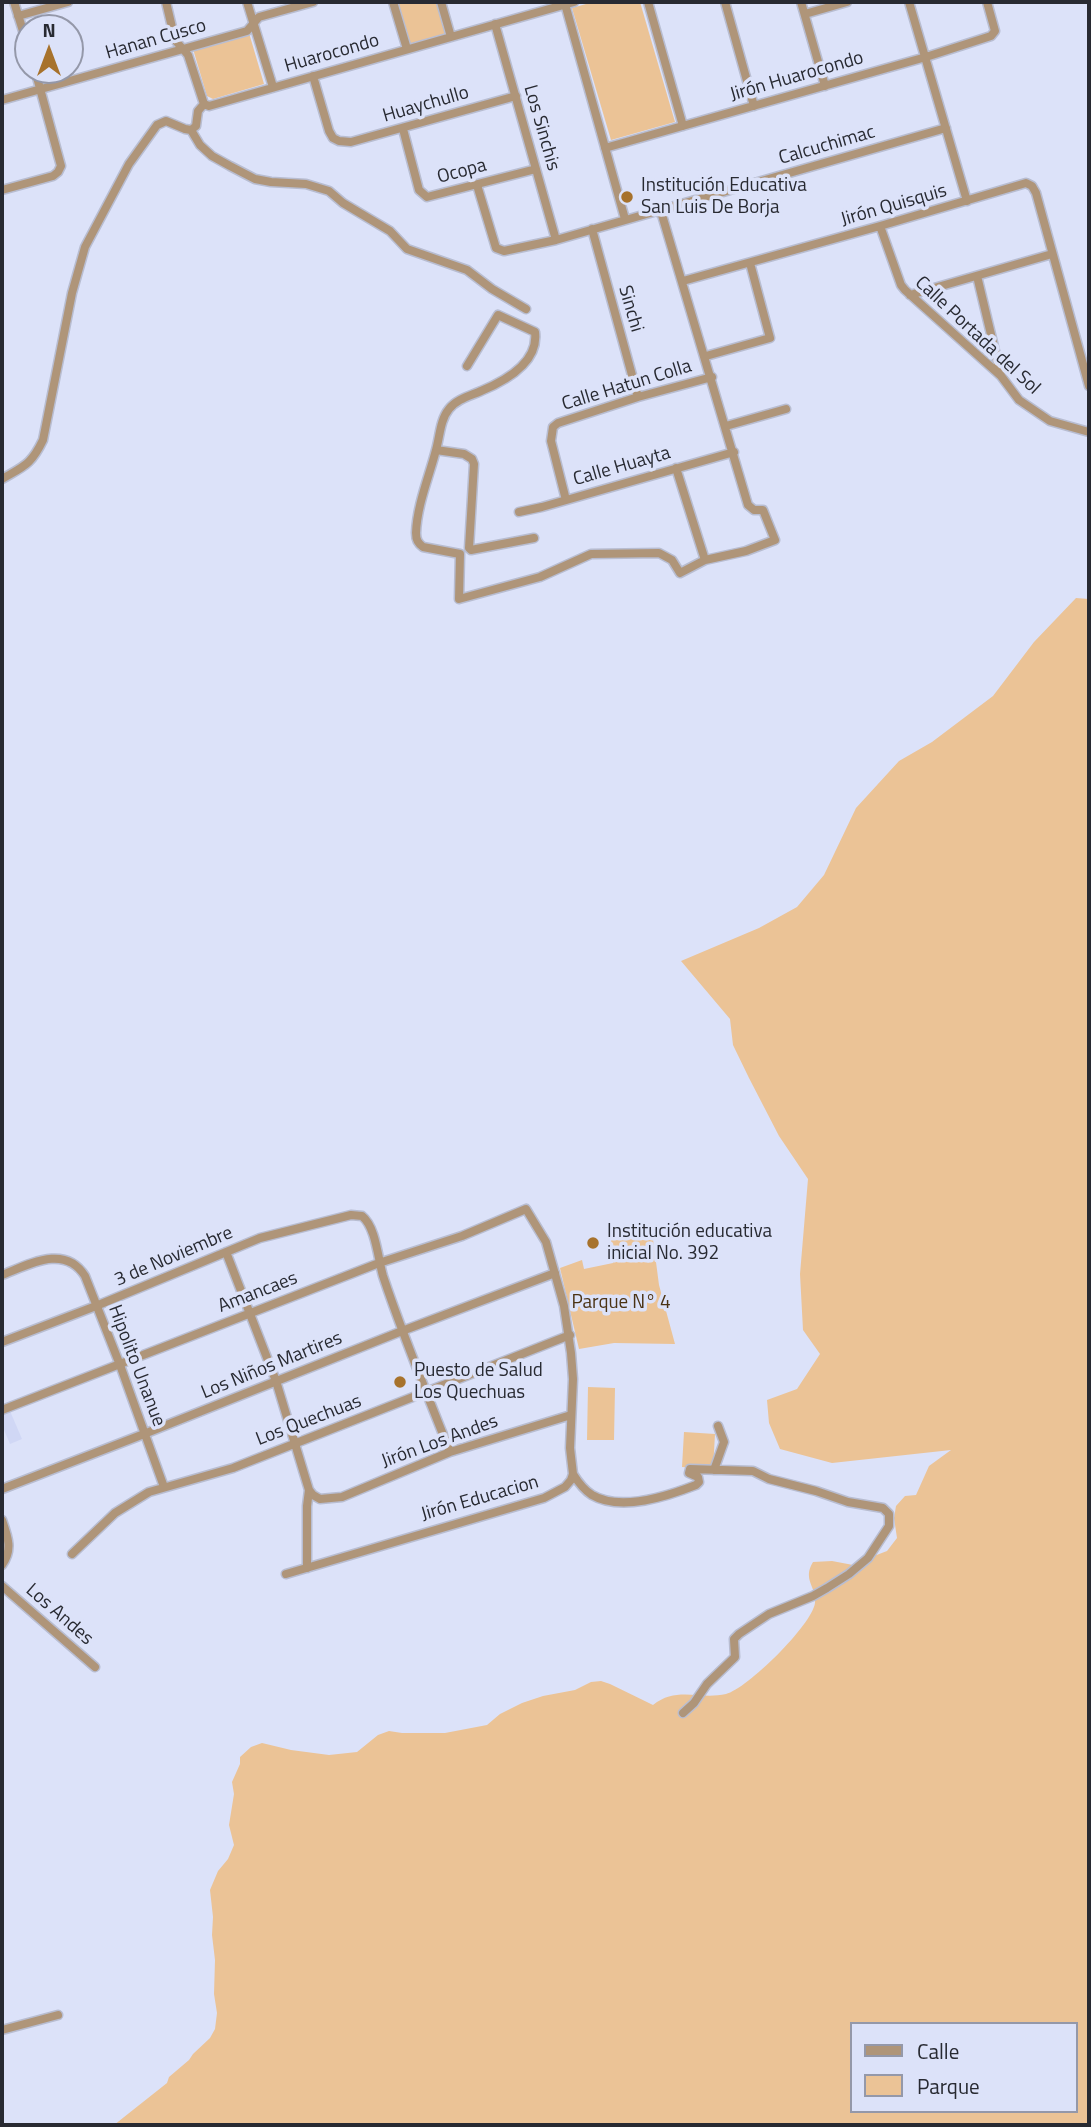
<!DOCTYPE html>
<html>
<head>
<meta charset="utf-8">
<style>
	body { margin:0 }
	#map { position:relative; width:1091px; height:2127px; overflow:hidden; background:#dce2f9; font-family:"Titillium Web",sans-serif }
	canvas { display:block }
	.frame { position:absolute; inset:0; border:4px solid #282a32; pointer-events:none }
	.legend { position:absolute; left:850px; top:2022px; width:228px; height:91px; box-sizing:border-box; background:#dce2f9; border:2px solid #9498a9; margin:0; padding:9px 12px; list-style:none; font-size:21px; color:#282a32 }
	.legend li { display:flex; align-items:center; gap:14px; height:35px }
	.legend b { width:35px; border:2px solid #9498a9 }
	.north { position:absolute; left:14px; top:14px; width:70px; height:70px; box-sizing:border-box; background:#dce2f9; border:2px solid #9498a9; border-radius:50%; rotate:0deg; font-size:19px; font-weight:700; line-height:28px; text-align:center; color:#282a32 }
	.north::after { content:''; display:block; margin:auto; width:24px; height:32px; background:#a7722c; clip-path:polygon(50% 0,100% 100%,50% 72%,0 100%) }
</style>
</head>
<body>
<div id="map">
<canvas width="1091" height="2127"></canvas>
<div class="frame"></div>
<ul class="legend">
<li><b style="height:9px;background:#af9579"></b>Calle</li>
<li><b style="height:19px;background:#ebc396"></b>Parque</li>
</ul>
<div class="north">N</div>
</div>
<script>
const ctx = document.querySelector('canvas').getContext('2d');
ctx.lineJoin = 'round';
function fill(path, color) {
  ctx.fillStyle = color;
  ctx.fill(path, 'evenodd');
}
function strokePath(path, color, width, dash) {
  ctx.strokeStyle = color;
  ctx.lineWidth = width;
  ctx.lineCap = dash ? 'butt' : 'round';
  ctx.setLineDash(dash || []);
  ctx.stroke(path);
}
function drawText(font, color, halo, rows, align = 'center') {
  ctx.font = font + ' "Titillium Web",sans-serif';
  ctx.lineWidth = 7;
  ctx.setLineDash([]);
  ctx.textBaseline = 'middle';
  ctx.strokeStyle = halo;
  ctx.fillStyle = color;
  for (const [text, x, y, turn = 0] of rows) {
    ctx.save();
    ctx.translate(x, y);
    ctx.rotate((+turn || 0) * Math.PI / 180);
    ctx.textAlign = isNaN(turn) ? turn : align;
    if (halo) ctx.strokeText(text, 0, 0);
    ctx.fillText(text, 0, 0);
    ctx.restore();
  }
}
const built = new Path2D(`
	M10,1411l12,28 -12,5 -8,-19v-12z`);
const green = new Path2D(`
	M397,2h40l10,31 -37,11z
	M593,2h47l35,120 -64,18 -39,-132z
	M249,33l15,51 -51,15 -6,-3 -14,-47z
	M1076,598l13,1v1526h-975l53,-42 2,-6 20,-17 4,-6 17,-16 5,-9 2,-16 -3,-19 1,-34 -3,-25 1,-18 -3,-27 8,-19 10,-12 6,-14 -5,-20 5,-31 -2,-12 8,-18v-7l11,-10 11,-4 29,7 38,5 28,-3 21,-17 11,-4 13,2h43l42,-8 13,-11 22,-11 21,-7 32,-6 16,-8 10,-1 9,3 43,21c24,-19 46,-5 73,-11 21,-5 86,-69 89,-91 2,-16 -13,-23 -2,-41l19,-1 21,4 8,-1 13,-8 13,-5 10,-13 -3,-20 2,-12 9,-10 11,-1 13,-29 22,-16 -119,13 -52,-14 -11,-26 -2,-23 30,-11 23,-35 -17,-24 -3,-56 8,-95 -29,-43 -30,-58 -16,-33 -3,-26 -49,-58 78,-33 38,-21 27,-32 32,-67 43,-47 33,-19 61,-46 41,-54zM851,2024h224v87h-224z
	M633,1222l18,2 8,61 16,59 -61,-1 -35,6 -19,-81 22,-8 2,9 29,-6 -2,-23z
	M588,1387l27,1 -1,52h-27z
	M684,1432l31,2 -2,35 -31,-2z`);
const minor = new Path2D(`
	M14,2l14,45
	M166,2l9,38 13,15 16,49 5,2 365,-104
	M247,2l26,85
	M393,2l14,47
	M441,2l10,35
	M648,2l35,124
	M725,2l29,104
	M801,2l24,84
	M909,2l58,199
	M565,4l60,215
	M805,14l42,-12
	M18,16l50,-14
	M495,24l61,216
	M313,76l16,55 4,7 6,3 12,1 165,-46
	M2,100l245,-69 12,-14 54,-15
	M403,129l16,61 8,7 109,-28
	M191,130l9,15 12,11 18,10 25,13 16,3 35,2 23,7 14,12 47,28 17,18 60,21 25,19 34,20
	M605,148l321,-91 65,-21 4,-5 -8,-29
	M477,185l19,63 8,3 52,-11 390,-112
	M2,190l51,-14 5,-4 3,-6 -26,-96
	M880,226l21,59 4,5 96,86 18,24 31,21 39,11
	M592,229l46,168
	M977,276l24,100
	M683,281l197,-55 146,-43 6,3 4,7 53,193
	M910,295l142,-41
	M706,356l64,-18 -20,-75
	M467,366l31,-51 37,17c4,31 -30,49 -54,59 -11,5 -24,8 -32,18 -9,11 -9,27 -13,41 -7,27 -19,55 -20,83 0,7 2,10 7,14l37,7 -1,45 81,-22 51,-23 68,-1 13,7 8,13 25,-13 41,-9 29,-11 -12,-30h-9l-6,-5 -86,-290 -5,-5
	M726,426l60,-17
	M436,450l28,4 8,5 2,5 -5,84 2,2 63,-12
	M676,468l29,92
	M2,479c22,-13 29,-14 41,-39l29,-147 13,-46 44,-83 28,-39 9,-4 19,8 6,1 5,-4 2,-15 6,-7
	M566,500l-15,-59 2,-14 5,-4 80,-26 74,-20
	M519,512l23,-5 192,-55
	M226,1252l50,129 33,109 4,5 7,4 22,-2 108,-45 121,-37
	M2,1275c28,-11 63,-31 83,1l35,89 44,122
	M2,1342l94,-36 164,-68 91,-23 11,1c14,11 16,43 21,60 20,60 44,118 67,176
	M2,1410l377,-147 83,-27 64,-27 20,33 18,64 7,47 2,26 -3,69 3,26 -2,6 -6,7 -21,11 -258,76
	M714,1470l10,-28 -6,-16
	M573,1474c5,8 11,16 19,21 29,17 76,1 104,-10l3,-3 -1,-5 -9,-4 1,-4 63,2 16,8 47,12 32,11 35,6 6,6v12l-21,32 -19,16 -22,14 -14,8 -44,18 -30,20 -5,5 1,18 -28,27 -13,19 -11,10
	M2,1489l142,-55 258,-103 153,-58
	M2,1520c6,17 11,30 0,45
	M72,1554l43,-41 34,-21 84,-24 337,-133
	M307,1568v-62l2,-16
	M2,1586l93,81
	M2,2030l56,-15`);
const markers = [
	[627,197,7,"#a7722c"],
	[593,1243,7,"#a7722c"],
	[400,1382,7,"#a7722c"]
];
const streetNames = [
	["Hanan Cusco",156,40,-16],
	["Huarocondo",332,54,-16],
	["Jirón Huarocondo",797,77,-16],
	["Huaychullo",426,105,-16],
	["Los Sinchis",541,128,74],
	["Calcuchimac",827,146,-16],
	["Ocopa",462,172,-15],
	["Jirón Quisquis",894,206,-16],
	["Sinchi",630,309,74],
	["Calle Portada del Sol",977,336,43],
	["Calle Hatun Colla",627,386,-17],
	["Calle Huayta",622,467,-16],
	["3 de Noviembre",174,1257,-23],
	["Amancaes",258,1293,-21],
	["Hipolito Unanue",136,1366,69],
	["Los Niños Martires",272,1366,-22],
	["Los Quechuas",309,1421,-21],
	["Jirón Los Andes",440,1442,-20],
	["Jirón Educacion",480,1499,-16],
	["Los Andes",59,1615,41]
];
const poiNames = [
	["Institución Educativa",641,186],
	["San Luis De Borja",641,208],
	["Institución educativa",607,1232],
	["inicial No. 392",607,1254],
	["Puesto de Salud",414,1371],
	["Los Quechuas",414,1393]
];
const parkNames = [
	["Parque N° 4",621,1303]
];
fill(built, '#d0d7f5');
fill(green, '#ebc396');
strokePath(minor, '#b8bdd1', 11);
strokePath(minor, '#af9579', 8);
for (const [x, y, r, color] of markers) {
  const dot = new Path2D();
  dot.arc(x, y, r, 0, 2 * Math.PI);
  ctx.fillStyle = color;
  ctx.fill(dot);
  strokePath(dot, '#dce2f9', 2.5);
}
drawText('19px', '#282a32', '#dce2f9', streetNames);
drawText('19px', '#282a32', '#dce2f9', poiNames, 'left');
drawText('19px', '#4a3213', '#dce2f9', parkNames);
</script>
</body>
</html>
